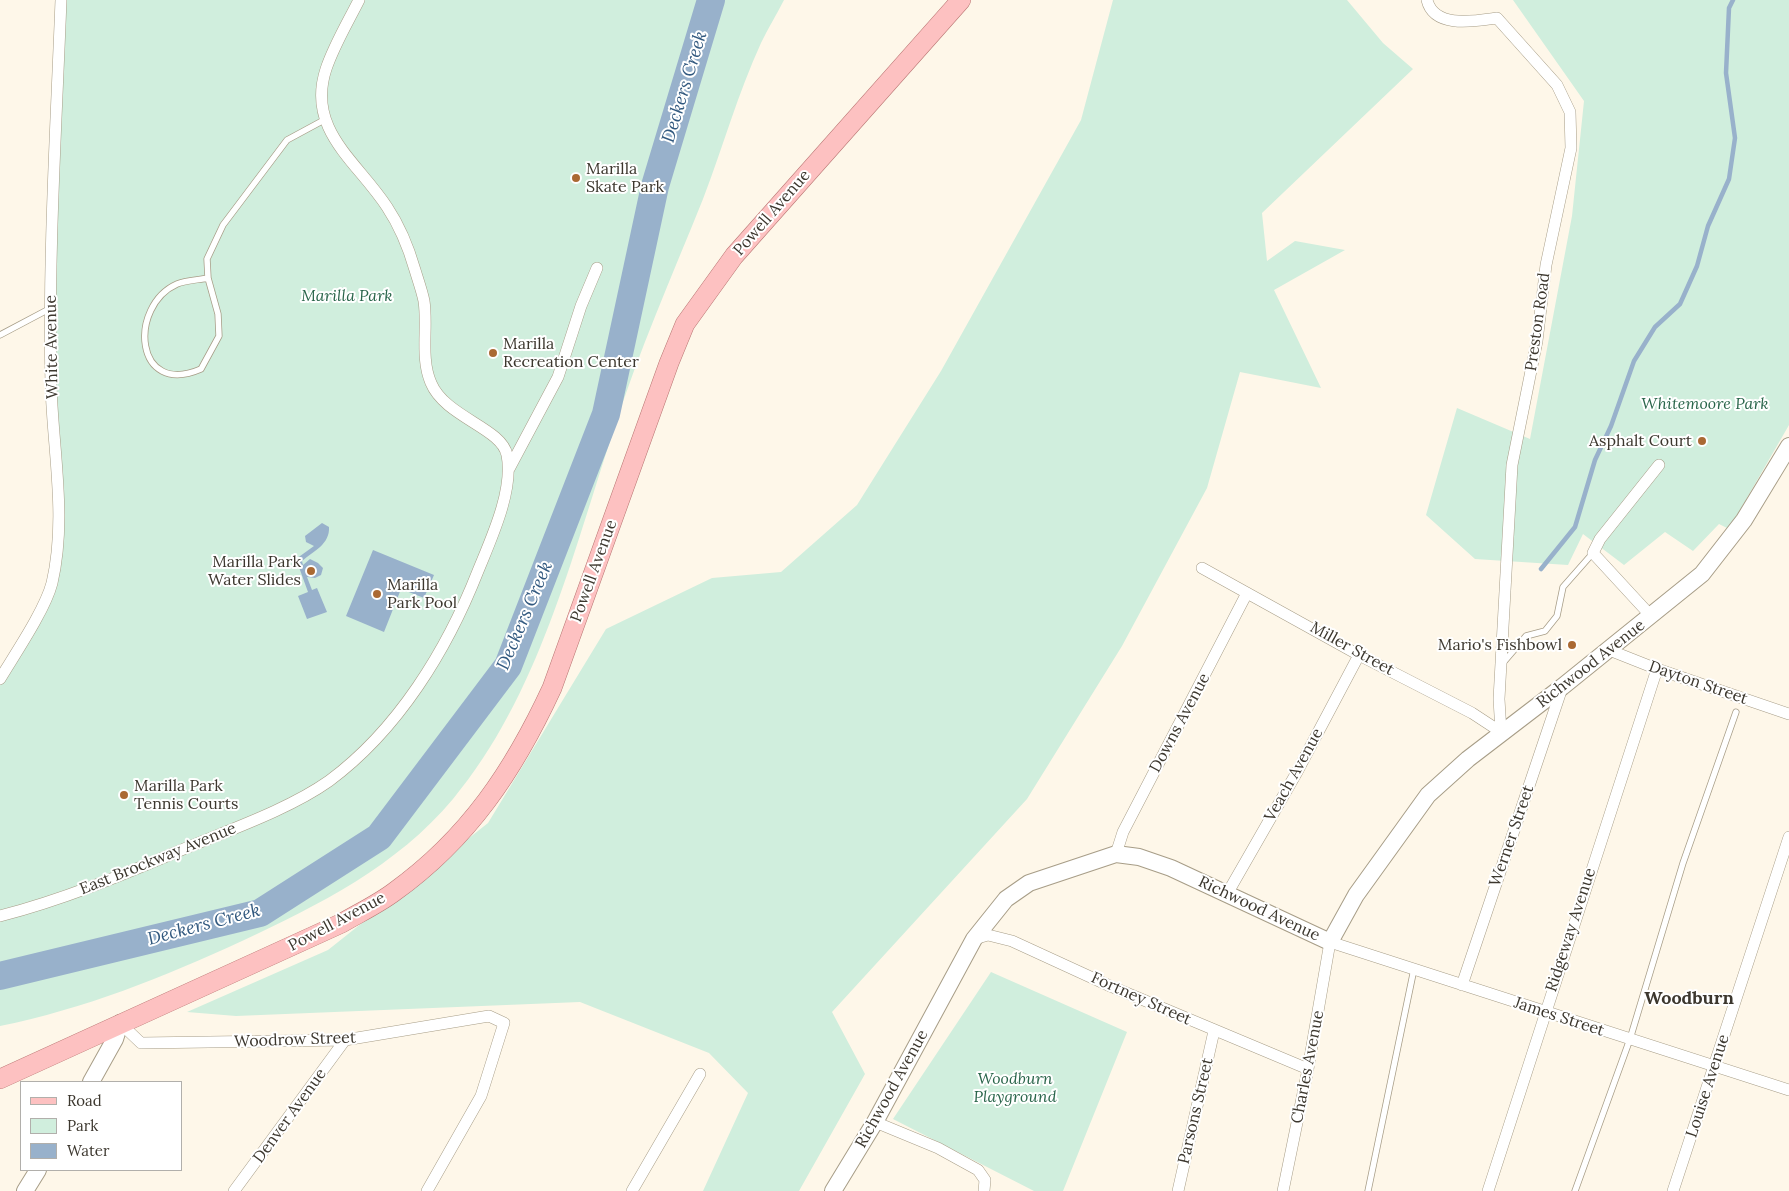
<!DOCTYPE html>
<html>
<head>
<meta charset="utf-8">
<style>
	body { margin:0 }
	#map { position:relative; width:1789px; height:1191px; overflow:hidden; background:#fef7e9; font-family:Lora,serif }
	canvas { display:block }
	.legend { position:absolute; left:20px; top:1081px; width:162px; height:90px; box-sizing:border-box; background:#fff; border:1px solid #b1afab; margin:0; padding:6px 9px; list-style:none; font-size:15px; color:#3c372e }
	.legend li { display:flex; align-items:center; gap:10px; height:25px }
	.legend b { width:25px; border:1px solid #b1afab }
</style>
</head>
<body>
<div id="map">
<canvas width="1789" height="1191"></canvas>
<ul class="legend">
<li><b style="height:6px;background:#fdc1c1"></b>Road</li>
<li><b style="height:14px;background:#d0eedd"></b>Park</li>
<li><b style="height:14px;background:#98b1cb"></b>Water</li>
</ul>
</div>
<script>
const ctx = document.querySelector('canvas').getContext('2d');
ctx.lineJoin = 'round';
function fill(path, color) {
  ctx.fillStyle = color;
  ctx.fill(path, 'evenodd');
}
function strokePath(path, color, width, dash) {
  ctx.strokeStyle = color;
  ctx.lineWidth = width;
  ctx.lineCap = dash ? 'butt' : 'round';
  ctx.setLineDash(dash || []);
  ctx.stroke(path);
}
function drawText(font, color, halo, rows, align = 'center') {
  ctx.font = font + ' Lora,serif';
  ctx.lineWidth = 4;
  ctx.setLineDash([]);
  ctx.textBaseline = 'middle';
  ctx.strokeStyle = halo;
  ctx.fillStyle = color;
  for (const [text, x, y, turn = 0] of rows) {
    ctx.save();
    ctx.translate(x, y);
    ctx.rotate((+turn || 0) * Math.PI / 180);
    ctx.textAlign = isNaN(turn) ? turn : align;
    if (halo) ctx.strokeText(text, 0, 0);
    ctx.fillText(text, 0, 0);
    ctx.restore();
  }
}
const green = new Path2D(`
	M61,0h723c-7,14 -16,28 -23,43 -23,50 -38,104 -58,156 -31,77 -65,154 -90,233 -41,124 -75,265 -160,367 -56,67 -134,106 -211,142 -78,36 -158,68 -242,85v-347l33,-54 24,-72 -6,-166z
	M1113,0h234l36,43 30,26 -151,144 5,48 28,-20 50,9 -71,40 47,98 -81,-16 -33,116 -85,158 -95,153 -195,213 33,62 -66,117h-96l45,-98 -39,-40 -129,-51 -344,14 -49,-4 141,-62 160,-127 118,-194 106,-51 69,-6 76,-67 84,-134 140,-251z
	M1513,0h276v425l-60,104 -10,-5 -26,27 -28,-19 -41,33 -41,-31 -15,31 -93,-6 -49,-44 31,-107 73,31 42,-223 12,-115z
	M991,972l136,60 -64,159h-29l-141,-72z`);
const water = new Path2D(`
	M322,523l7,4c1,17 -15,24 -27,34l1,4 7,-6 8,4 5,5 -2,7 -6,3 -8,-1 5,13 5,-2 10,24 -20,7 -9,-23 10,-4 -12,-33 18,-13 -8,-4 -1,-6z
	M373,550l61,25 -10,23 -23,-9 -17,43 -38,-16z`);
const stream = new Path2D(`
	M1541,569l34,-42 20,-67 16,-34 23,-65 21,-34 25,-23 17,-38 11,-40 21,-47 6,-41 -9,-65 3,-65 4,-8`);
const river = new Path2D(`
	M0,976l260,-63 119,-76 129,-171 98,-252 49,-228 56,-186`);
const lane = new Path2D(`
	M208,278c-9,2 -22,2 -31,6 -49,22 -43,114 24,85l18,-33 -1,-22 -10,-36 -1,-19 16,-34 64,-85 37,-20
	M0,335l51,-27
	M1502,664l24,-28 19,-5 12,-15 6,-29 30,-34
	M1368,1191l46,-222
	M1575,1191l55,-152 53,-176 53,-151`);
const street = new Path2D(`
	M1427,0c7,29 48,21 70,18l60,67 13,27 1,36 -25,117 -9,76 -25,124 -13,234 2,33
	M509,469l49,-92 23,-71 16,-38
	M1202,568l157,87 113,58 29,19
	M1651,616l-58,-63 7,-14 59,-74
	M1609,650l48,19 132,45
	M0,679c15,-25 45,-69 52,-96 15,-64 1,-132 -1,-197 -3,-128 5,-257 10,-386
	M1116,854l7,-22 124,-239
	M1227,894l70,-122 62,-117
	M0,916c62,-16 120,-40 179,-65 47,-20 109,-41 150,-70 69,-51 118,-131 149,-210 13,-32 36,-81 29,-116 -5,-27 -62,-38 -76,-72 -11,-25 -3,-56 -7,-82 -2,-10 -6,-21 -9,-31 -6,-21 -16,-45 -28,-63 -30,-46 -81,-77 -61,-138 8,-24 22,-47 33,-69
	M974,939l14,-4 24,6 98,45 198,83
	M1462,985l100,-297
	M120,1023l21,20 204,-3 144,-24 15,7 -23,73 -54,95
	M875,1122l63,26 40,22 7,10 -1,11
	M234,1191l111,-151
	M632,1191l68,-117
	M1178,1191l36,-160
	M1283,1191l25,-122 22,-127 459,148
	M1488,1191l169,-522
	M1673,1191l116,-354`);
const secondary = new Path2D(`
	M91,1082l24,-43 5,-16
	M25,1191l13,-21
	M833,1191l42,-69 99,-183 32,-40 23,-16 87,-29 23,3 32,11 159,74 26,-47 72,-100 40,-36 94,-72 140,-113 42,-54 45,-74`);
const primary = new Path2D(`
	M0,1079l342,-156c17,-10 36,-19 52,-31 75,-54 120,-122 158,-204l117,-325 16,-39 49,-68 227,-256`);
const markers = [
	[576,178,5,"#aa6933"],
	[493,353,5,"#aa6933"],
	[1702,441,5,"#aa6933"],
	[311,571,5,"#aa6933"],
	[377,594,5,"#aa6933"],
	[1572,645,5,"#aa6933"],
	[124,795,5,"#aa6933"]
];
const poiNames = [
	["Marilla",586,169],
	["Skate Park",586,187],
	["Marilla",503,344],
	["Recreation Center",503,362],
	["Asphalt Court",1692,441,"right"],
	["Marilla Park",301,562,"right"],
	["Water Slides",301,580,"right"],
	["Marilla",387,585],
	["Park Pool",387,603],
	["Mario's Fishbowl",1562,645,"right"],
	["Marilla Park",134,786],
	["Tennis Courts",134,804]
];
const streetNames = [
	["Powell Avenue",772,213,-49],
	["Preston Road",1538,322,-82],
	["White Avenue",52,347,-91],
	["Powell Avenue",594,571,-70],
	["Miller Street",1352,649,29],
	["Richwood Avenue",1591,664,-38],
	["Dayton Street",1698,683,19],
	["Downs Avenue",1180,723,-62],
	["Veach Avenue",1294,775,-61],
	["Werner Street",1512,836,-71],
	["East Brockway Avenue",158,859,-22],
	["Richwood Avenue",1259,909,25],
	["Powell Avenue",337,922,-28],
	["Ridgeway Avenue",1571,930,-72],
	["Fortney Street",1141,999,24],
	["James Street",1559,1017,18],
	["Woodrow Street",295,1040,-2],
	["Charles Avenue",1308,1067,-79],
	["Louise Avenue",1708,1086,-72],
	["Richwood Avenue",892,1089,-61],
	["Parsons Street",1196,1111,-77],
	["Denver Avenue",290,1116,-54]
];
const parkNames = [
	["Marilla Park",347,296],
	["Whitemoore Park",1705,404],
	["Woodburn",1015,1079],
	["Playground",1015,1097]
];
const waterNames = [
	["Deckers Creek",685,87,-73],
	["Deckers Creek",525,616,-67],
	["Deckers Creek",204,925,-15]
];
const neighbourhoodNames = [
	["Woodburn",1689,999]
];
fill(green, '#d0eedd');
fill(water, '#98b1cb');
strokePath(stream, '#98b1cb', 4.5);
strokePath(river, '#98b1cb', 28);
strokePath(lane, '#a79d87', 7);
strokePath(street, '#a79d87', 12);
strokePath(secondary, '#a79d87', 18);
strokePath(primary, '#b87572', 20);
strokePath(lane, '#fff', 5.5);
strokePath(street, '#fff', 11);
strokePath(secondary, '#fff', 16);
strokePath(primary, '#fdc1c1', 19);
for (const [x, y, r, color] of markers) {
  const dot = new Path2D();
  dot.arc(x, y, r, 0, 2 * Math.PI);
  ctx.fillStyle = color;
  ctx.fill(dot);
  strokePath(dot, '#fff', 2);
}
drawText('16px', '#3c372e', '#fff', poiNames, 'left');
drawText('16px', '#3c372e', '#fff', streetNames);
drawText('italic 16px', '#29654a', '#fff', parkNames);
drawText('italic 18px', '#32597f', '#fff', waterNames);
drawText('bold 18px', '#3c372e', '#fff', neighbourhoodNames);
</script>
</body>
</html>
